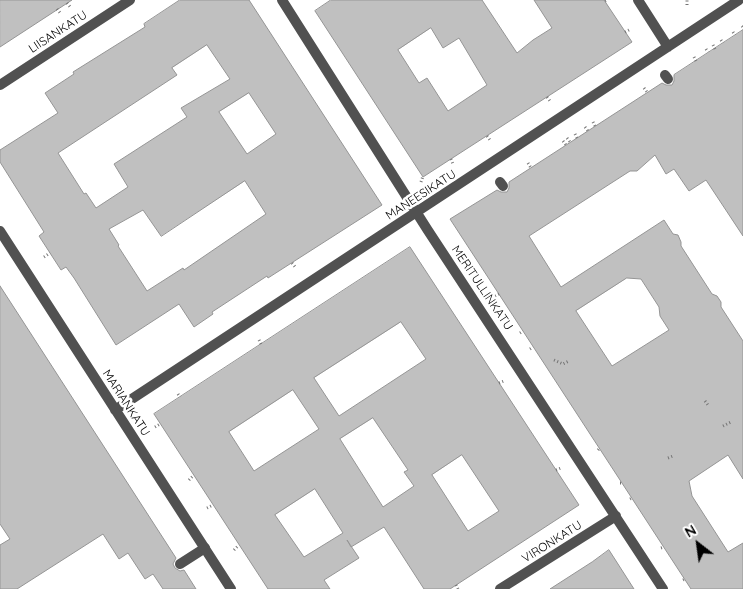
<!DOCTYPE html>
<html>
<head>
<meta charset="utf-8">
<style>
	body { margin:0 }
	#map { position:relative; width:743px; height:589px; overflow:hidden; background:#fff; font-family:Quicksand,sans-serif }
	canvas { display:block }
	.north { position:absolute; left:673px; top:519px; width:50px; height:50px; -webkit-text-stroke:4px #fff; paint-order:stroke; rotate:330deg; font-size:14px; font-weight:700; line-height:20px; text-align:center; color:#000 }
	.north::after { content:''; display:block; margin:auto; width:18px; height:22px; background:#000; clip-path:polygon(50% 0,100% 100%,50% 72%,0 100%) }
</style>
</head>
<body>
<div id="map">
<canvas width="743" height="589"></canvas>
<div class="north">N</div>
</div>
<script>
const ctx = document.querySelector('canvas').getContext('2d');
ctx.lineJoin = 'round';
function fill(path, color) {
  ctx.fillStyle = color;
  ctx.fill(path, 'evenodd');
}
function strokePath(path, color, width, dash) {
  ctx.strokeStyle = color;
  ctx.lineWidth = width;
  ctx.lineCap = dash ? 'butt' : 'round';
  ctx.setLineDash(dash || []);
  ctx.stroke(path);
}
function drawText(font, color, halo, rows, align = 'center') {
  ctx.font = font + ' Quicksand,sans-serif';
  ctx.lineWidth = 5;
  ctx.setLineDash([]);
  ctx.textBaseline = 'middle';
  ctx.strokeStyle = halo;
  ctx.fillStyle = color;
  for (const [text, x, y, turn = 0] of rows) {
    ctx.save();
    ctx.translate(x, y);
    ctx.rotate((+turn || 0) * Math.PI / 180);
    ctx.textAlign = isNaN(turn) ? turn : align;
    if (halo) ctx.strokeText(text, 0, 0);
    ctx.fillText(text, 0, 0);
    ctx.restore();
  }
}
const building = new Path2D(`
	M0,0h72l-72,47z
	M180,0h69l133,205 -114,73 -1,-2 -55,36 1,2 -19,13 -15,-23 -63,41 -42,-67 -8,-11 -5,3 -22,-34 5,-4 -44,-70v-12l58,-37 -13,-20 29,-19 -1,-2 72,-45 -1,-3zM207,45l23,34 -49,29 6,9 -73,47 14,23 -32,21 -10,-15 -2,1 -26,-41 119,-78 -5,-7zM249,93l27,41 -29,20 -28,-42zM245,181l21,33 -82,56 -1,-2 -36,23 -29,-45 1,-1 -10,-16 34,-19 18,26z
	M331,0h151l35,53 16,-13 19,-12 -18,-28h70l28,42 -209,135 -108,-166zM431,28l12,20 16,-10 28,47 -39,26 -21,-33 -8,5 -21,-33z
	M743,30v206l-37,-56 -17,11 -15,-22 -8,5 -11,-19 -18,16h-7l-101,65 32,51 103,-67 9,14 5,1 3,7v4l31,48 5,2 4,6v5l22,34v138l-15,-24 -39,26 3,15 36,56 15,-9v46h-52l-241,-370 47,-29 4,2h6l2,-4v-6l153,-99 4,2h6l2,-4v-6zM627,278l14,1 18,28 1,9 9,14 -57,36 -36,-55z
	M410,247l169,258 -129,84h-26l-40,-62 -33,20 -4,-7 12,18 -35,22 6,9h-62l-114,-175zM401,322l25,37 -87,57 -25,-38zM293,390l26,39 -65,42 -25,-39zM373,418l35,52 -4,2 10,14 -31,21 -43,-68zM462,455l37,56 -31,20 -36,-56zM315,489l28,44 -39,24 -29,-42z
	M0,286l176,272 -3,6 2,4 5,3 4,-1 12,19h-33l-10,-15 -8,5 -17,-26 -9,6 -16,-25 -86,55h-17v-44l10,-6 -10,-15z
	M609,550l25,39h-84l42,-27z`);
const path = new Path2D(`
	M605,1l2,-1
	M67,3l4,5
	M687,5v-5
	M57,9l4,5
	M742,26l1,1
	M625,32l4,-2
	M733,32l2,3
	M721,40l2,3
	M713,45l2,4
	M706,49l2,3
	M694,57l2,4
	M644,88l3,4
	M547,97l3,4
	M593,122l2,4
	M585,127l3,4
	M575,134l2,4
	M487,136l3,4
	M567,138l3,4
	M563,141l3,4
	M451,159l2,5
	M528,163l3,5
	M421,182l2,-6
	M44,257l6,-4
	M292,263l4,5
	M495,296l4,-2
	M520,333l3,-2
	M259,340l2,4
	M530,349l3,-2
	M554,360l9,4 6,-3
	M499,383l5,-2
	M178,394l2,3
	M705,401l3,4
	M723,426l8,-4
	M155,427l5,-3
	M598,450l2,-2
	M668,458l5,-2
	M556,470l5,-2
	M189,480l5,-5
	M620,483h2
	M630,499l2,-1
	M207,508l6,-3
	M661,548l3,-1
	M234,550l5,-5
	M683,580l2,-1
	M456,585l2,4`);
const service = new Path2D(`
	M665,75l3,4
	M500,182l3,4
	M180,564l25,-16`);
const minor = new Path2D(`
	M282,0l145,229 236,360
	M638,0l30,47
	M0,231l231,358
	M115,410l624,-410
	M500,589l116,-73`);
const tertiary = new Path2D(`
	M0,85l130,-85`);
const streetNames = [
	["LIISANKATU",58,32,-33],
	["MANEESIKATU",421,195,-33],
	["MERITULLINKATU",482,288,56],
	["MARIANKATU",126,403,57],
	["VIRONKATU",552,542,-32]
];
fill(building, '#c0c0c0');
strokePath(building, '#959595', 1);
strokePath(path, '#737373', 3, [1, 2.5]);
strokePath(service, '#515151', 10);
strokePath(minor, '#515151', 10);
strokePath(tertiary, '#515151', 10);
drawText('12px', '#000', '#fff', streetNames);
</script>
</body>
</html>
